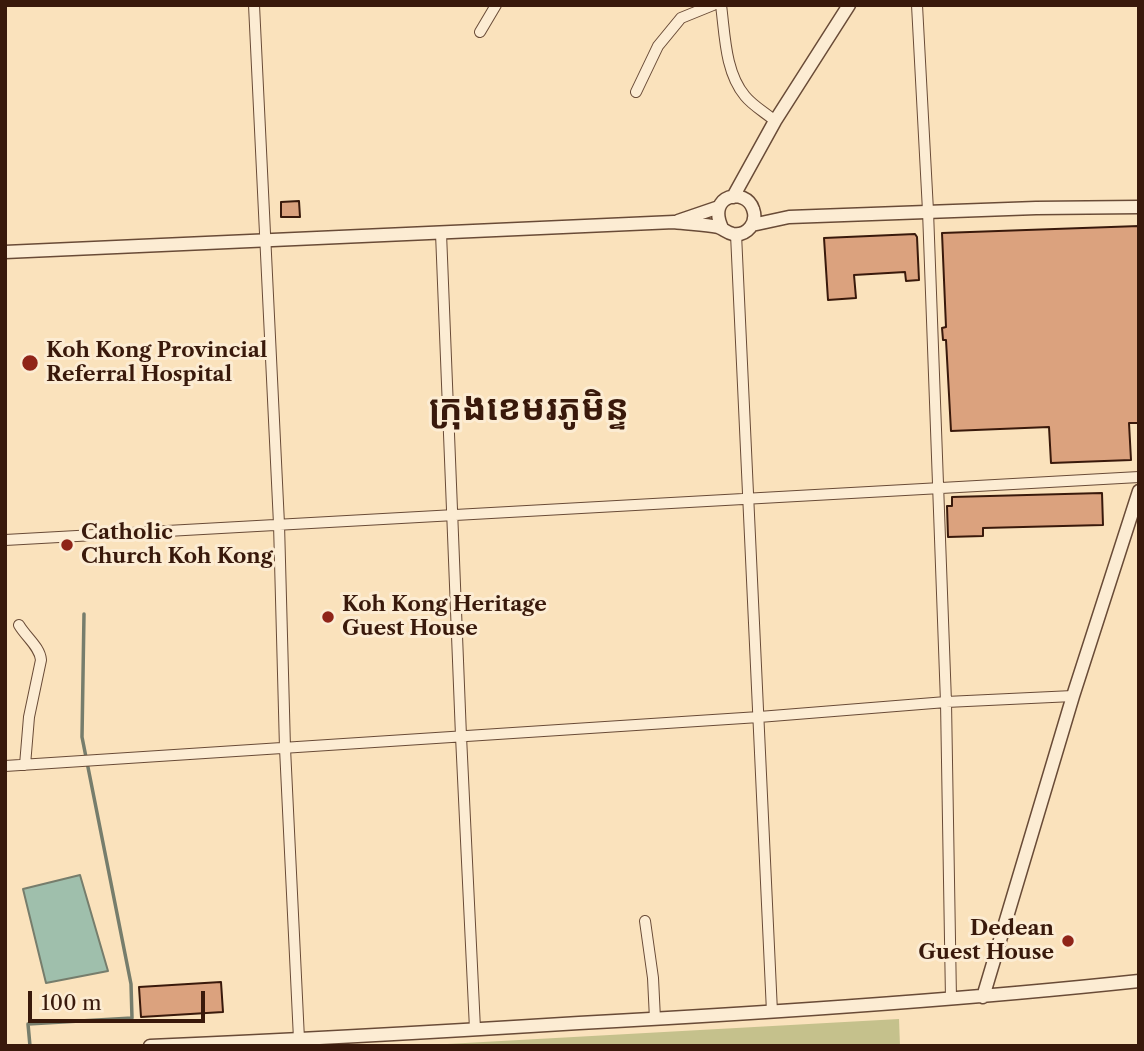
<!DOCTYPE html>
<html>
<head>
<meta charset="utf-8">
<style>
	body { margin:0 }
	#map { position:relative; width:1144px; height:1051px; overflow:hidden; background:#fae2bc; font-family:"Libre Caslon Text",serif }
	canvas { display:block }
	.frame { position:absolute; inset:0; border:7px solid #39190b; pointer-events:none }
	.scale { position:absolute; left:28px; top:991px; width:177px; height:32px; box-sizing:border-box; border:4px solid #39190b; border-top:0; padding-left:9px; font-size:21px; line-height:24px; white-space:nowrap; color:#39190b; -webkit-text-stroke:5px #fcecd3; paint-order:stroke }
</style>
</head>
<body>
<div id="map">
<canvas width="1144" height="1051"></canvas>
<div class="frame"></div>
<div class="scale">100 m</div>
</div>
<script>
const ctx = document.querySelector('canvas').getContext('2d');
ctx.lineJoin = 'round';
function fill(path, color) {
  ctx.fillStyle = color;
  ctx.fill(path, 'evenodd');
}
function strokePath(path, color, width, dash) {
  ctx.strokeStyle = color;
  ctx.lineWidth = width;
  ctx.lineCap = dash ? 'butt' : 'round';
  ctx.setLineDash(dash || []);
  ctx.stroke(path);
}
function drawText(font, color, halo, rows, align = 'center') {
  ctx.font = font + ' "Libre Caslon Text","Noto Sans Khmer",serif';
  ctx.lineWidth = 6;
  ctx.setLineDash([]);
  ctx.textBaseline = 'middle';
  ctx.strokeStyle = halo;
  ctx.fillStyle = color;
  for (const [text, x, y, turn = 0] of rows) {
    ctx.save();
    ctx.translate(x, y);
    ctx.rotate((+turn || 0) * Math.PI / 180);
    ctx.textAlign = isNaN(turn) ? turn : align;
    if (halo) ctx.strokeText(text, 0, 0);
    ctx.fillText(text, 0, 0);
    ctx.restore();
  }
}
const green = new Path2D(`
	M899,1019l1,27 -471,-1z`);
const water = new Path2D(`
	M80,875l28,96 -62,12 -23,-94z`);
const stream = new Path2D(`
	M30,1046l-2,-22 104,-6 -1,-34 -49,-247 2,-123`);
const building = new Path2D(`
	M299,201l1,16h-19v-15z
	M1139,226v197h-10l2,37 -80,3 -2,-36 -98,4 -5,-91h-3l-1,-12 4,-1 -4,-94z
	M915,234l2,3 2,43 -13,1 -1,-9 -51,3 2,23 -28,2 -4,-62z
	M1102,493l1,32 -120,3v8l-35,1 -1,-31h5v-9z
	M221,982l2,30 -82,5 -2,-30z`);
const minor = new Path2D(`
	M254,5l25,519 6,224 14,291
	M721,5c4,30 4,67 24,91 8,10 21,17 30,25
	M917,5l11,206 18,491 5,297
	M480,32l16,-27
	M636,92l22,-46 23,-28 32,-13
	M441,233l20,503 14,293
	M736,234l36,778
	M5,540l1134,-63
	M19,625c7,12 21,22 22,35l-12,57 -4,48
	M5,766l754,-49 187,-15 127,-6
	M645,921l8,57 2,41`);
const tertiary = new Path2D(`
	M733,197l42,-76 74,-116
	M678,221l41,-14
	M752,225l37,-8 247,-9 103,-1
	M5,252l669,-30c15,2 30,2 44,5 6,2 9,6 15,7 14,2 25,-11 20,-25 -7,-22 -47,-15 -31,19
	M983,997l90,-301 66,-205
	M150,1046c143,-6 286,-14 429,-23 187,-10 373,-22 560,-42`);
const markers = [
	[30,363,9,"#8f2418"],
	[67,545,7,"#8f2418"],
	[328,617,7,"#8f2418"],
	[1068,941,7,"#8f2418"]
];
const poiNames = [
	["Koh Kong Provincial",46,351],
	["Referral Hospital",46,375],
	["Catholic",81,533],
	["Church Koh Kong",81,557],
	["Koh Kong Heritage",342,605],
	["Guest House",342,629],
	["Dedean",1054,929,"right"],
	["Guest House",1054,953,"right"]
];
const townNames = [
	["ក្រុងខេមរភូមិន្ទ",529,410]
];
fill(green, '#c5c18c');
fill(water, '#9fbfac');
strokePath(water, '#767d6c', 2);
strokePath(stream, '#767d6c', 3.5);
fill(building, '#dba27e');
strokePath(building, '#39190b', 2);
strokePath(minor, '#694b37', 12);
strokePath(tertiary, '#694b37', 15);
strokePath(minor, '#fcecd3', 10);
strokePath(tertiary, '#fcecd3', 12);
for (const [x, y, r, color] of markers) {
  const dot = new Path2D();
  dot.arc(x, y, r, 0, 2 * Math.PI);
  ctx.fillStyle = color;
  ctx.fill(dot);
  strokePath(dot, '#fcecd3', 2.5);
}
drawText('bold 21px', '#39190b', '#fcecd3', poiNames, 'left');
drawText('bold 35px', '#39190b', '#fcecd3', townNames);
</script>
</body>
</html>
